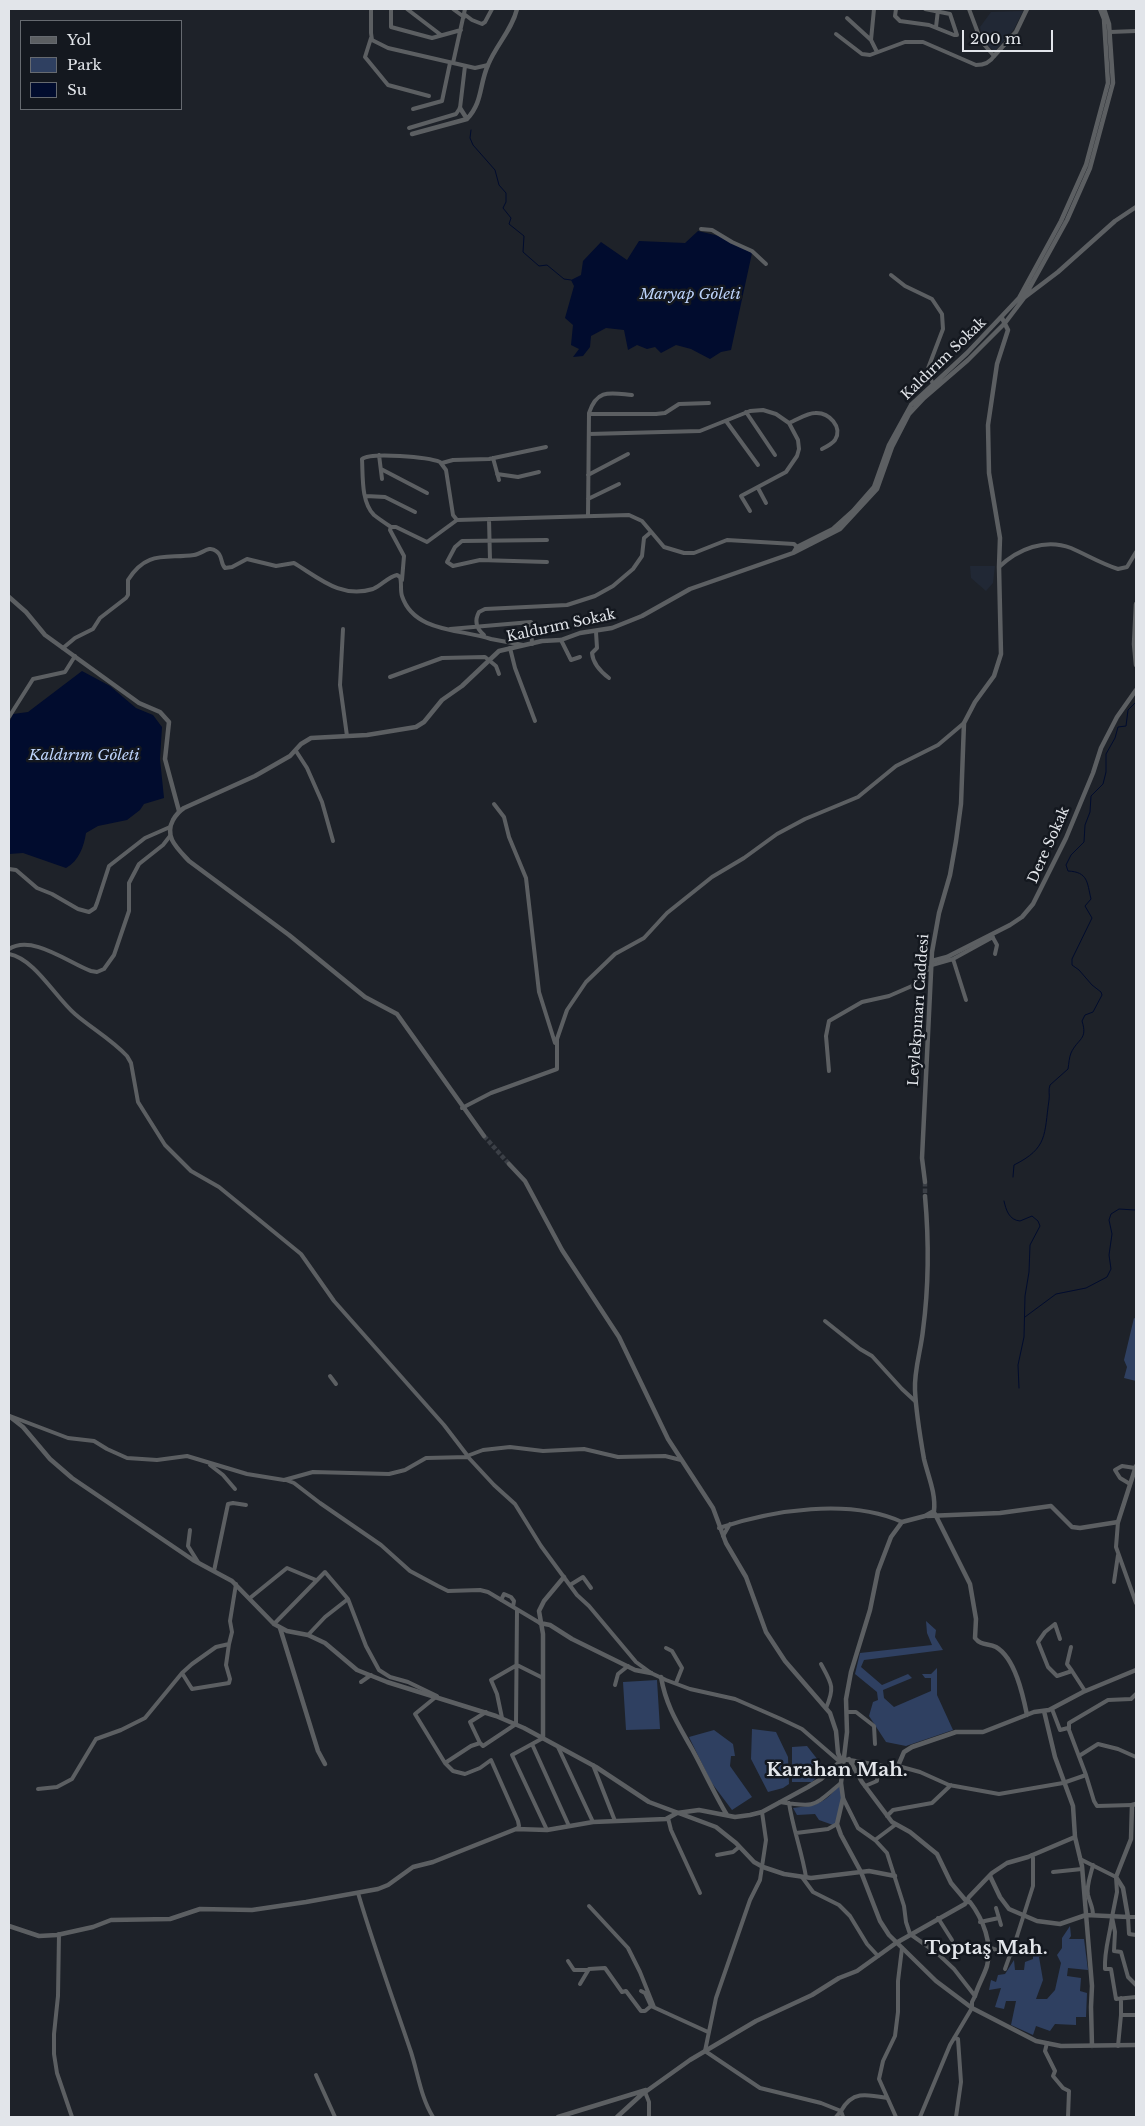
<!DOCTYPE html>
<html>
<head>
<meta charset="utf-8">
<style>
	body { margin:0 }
	#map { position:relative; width:1145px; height:2126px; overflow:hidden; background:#1e2229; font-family:"Libre Baskerville",serif }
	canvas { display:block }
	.frame { position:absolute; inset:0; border:10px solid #e2e5ea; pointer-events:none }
	.legend { position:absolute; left:20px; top:20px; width:162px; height:90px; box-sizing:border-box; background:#14181f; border:1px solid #666a70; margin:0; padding:6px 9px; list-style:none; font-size:15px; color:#e2e5ea }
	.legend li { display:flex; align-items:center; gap:10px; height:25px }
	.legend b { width:25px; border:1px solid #666a70 }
	.scale { position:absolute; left:962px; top:30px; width:91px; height:22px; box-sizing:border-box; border:2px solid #e2e5ea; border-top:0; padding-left:6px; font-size:15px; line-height:18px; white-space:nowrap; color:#e2e5ea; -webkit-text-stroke:4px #14181f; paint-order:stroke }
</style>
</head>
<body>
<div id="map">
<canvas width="1145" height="2126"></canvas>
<div class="frame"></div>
<ul class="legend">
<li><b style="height:6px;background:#5c5f62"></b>Yol</li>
<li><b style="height:14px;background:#2f4061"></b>Park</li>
<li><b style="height:14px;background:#010c2e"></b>Su</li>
</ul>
<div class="scale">200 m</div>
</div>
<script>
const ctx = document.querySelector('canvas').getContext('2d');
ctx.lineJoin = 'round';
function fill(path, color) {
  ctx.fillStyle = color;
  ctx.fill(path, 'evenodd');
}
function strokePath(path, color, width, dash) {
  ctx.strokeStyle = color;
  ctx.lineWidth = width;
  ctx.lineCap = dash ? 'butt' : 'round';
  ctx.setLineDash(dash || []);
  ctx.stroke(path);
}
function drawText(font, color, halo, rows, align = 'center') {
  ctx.font = font + ' "Libre Baskerville",serif';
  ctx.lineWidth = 5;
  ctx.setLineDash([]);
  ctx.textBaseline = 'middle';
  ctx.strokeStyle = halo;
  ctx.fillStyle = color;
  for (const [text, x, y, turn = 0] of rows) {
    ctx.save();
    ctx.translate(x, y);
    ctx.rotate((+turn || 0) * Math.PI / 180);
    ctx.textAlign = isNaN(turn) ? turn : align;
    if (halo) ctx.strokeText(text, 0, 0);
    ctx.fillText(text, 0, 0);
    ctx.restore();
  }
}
const built = new Path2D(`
	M1023,11l-9,18 -18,21h-3l-10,-9 -3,-14 11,-15z
	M970,566h25l-2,17 -7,8 -15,-13z`);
const green = new Path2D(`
	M1134,1318l2,1v62l-12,-3 3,-11 -3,-7z
	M926,1621l10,9 -1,7 8,13 -79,10 -3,7 21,18 26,-11 4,4 -29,12 1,8 10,9 37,-16v-13h-6l-3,-4h9l6,-6v27l16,35 -47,16 -20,-4 -17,-26 4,-14 5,-2 -1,-8 -22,-18 5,-21 72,-8 -5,-12z
	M657,1680l3,49 -34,1 -3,-48z
	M752,1729l24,3 12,25 1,27 -6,4 -15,4 -17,-33z
	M714,1730l19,14 2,12h-4l-1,10 22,31 -20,13 -21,-28 -22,-45z
	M807,1746l18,23 -13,13h-20v-35z
	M839,1784l4,14 -6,26 -4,1 -14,-5 -4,-6 -18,1 -4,-7c22,-3 32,-3 46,-24z
	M1070,1926l1,10 -2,3h15l4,31 -20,-2 -1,8 14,2 -1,13 7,2 -1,24h-10v8l-21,-1 -5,7 -14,-5 -3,9 -22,-10 5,-24h-10l-2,8 -9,-2 6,-19 -12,2 2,-10 5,2 2,-7 7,-1 9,-14 1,10h9l1,-8 8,-3v-6l13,2 -7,2 4,23 -7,19h11l8,-9 6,-27 -4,-8 5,-7v-10z`);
const water = new Path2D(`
	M698,231l21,5 33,17 -21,97 -10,2 -11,7 -19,-10 -15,-4 -15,8 -6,-6 -8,2 -10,-4 -9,5 -4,-20 -18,-2 -15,8 -1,11 -7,9 -10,1 6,-8 -8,-4 2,-20 -8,-7 9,-32 -3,-6 10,-5 2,-14 18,-19 26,18 12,-19 46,2z
	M82,671l28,15 26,22 17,7 9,12 -2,32 4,39 -20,6 -4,6 -13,10 -29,6 -12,7c-2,13 -7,28 -20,35l-43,-15 -14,1v-131l4,-9 15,-2z`);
const stream = new Path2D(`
	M471,130l-1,8 3,7 22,25 4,15 7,8v9l-3,6 8,10 -2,6 15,12 -1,16 16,14 8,-1 17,14 7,1
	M1013,1177l1,-12c34,-17 30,-30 35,-65 1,-5 -1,-10 1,-15l18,-16c1,-6 1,-11 3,-16 7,-15 17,-13 11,-32l3,-6 8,-3 9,-17 -1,-3 -9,-7 -13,-15 -7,-5v-6l20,-41 -7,-12 6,-7c-4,-17 -3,-27 -23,-28l-2,-6 5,-10 13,-13 1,-17 5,-13 1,-16 12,-12 3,-12v-18l9,-16 3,-11 8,-1 2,-16 8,-8
	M1004,1201c2,9 5,19 16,20l12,-5 6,5 2,5 -10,19 -1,27 -4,24 -1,41 -6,28 1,23
	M1025,1317l31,-23 30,-6 21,-11 4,-8 -2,-14 3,-21 -3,-14 2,-6 8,-5 16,1 1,-2`);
const tertiaryTunnel = new Path2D(`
	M484,1136l25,28
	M925,1182v14`);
const minor = new Path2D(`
	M371,9v24l1,7 16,8 87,20 13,-3
	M391,9v18l41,11 29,-8
	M407,9l34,26
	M453,9l11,8
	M874,9l-3,31 6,12
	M896,9l-1,7 5,5 29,4 25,10h3l-7,-21 -25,-5
	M464,14l8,6 10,4 3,-2 7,-13
	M847,18l24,22
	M936,27l2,-17
	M1110,32l26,-1
	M836,34l26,20 8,1 35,-13h18l53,23c8,0 14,-2 18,-9l-13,-15 -12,-32
	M371,38l-6,19 23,28 41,11
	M453,63l12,-54
	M413,109l29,-8 8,-38
	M409,128l47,-14 4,-6 5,-42
	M701,229l11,1 20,12 20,9 14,13
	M891,275l14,11 27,13 10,15 1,15 -16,42 7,15
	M746,412l29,43
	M589,414h67l9,-1 14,-9 30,-1
	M726,421l32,44
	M789,423c8,-3 18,-10 26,-10 14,-1 28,14 20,27 -3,4 -9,7 -13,9
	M589,434l111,-3 50,-20 13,-1 13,4 13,9 9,17 1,9 -2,7 -11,16 -45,24 9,15
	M379,455l3,24
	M493,458l6,22
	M442,463l11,-3 36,-1 57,-12
	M381,469l46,24
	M497,474l21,3 21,-5
	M588,475l40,-21
	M758,488l8,15
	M366,496l19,1 30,15
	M588,499l31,-15
	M588,516l1,-103c8,-25 22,-20 43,-18
	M489,519l1,41
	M391,527c-6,-4 -12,-8 -17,-12 -13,-13 -11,-39 -12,-56 9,-7 66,-2 78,3l6,8 7,45 4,5
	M547,562l-67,-2 -27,6 -6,-4 8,-15 7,-6 85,-1
	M999,567c19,-18 46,-29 72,-19 16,7 31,16 47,21l9,-2 9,-15
	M402,580l2,-24 -14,-26 1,-3h5l31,15 30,-22 172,-5 13,6 22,26 20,6h10l33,-13 67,4 4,4
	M343,629l-3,56 7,51
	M450,629l81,-7 1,22
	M596,632l1,16 -5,5c1,11 9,19 17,25
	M484,635c-7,-6 -10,-14 -5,-23l6,-3 82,-4 28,-9 18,-10 20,-17 9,-13 2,-18 7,-6
	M491,639l32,6
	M561,640l10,20 9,-3
	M63,648l12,-10 18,-9 7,-11 26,-20 2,-3v-15c19,-30 38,-21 66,-25 8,-1 15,-10 22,-4 7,4 4,12 9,17l7,-1 15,-8 29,7 18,-3c25,15 47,36 79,26 9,-4 15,-12 24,-14l3,2c2,6 0,13 2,19 12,37 60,33 89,43
	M510,648l5,20 20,53
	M390,677l52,-19 43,-1 11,9 3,8
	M9,717l24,-38 32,-7 10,-16
	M296,751l11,17 15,34 11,39
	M494,804l10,13 5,20 17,41 13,114 16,51
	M9,869l7,1 21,18 15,6 26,15 11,3 6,-4 2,-5 12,-37 36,-28 25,-11
	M992,936l5,9 -2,9
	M9,949c23,-15 60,14 82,22l6,1 7,-3 10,-14 15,-44v-28l10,-19 24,-19 7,-9
	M9,954c26,5 46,43 66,60 16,14 36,25 52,42l4,7 7,39 27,43 26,26 28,16 82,67 33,47 110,124 23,30
	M953,959l13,41
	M829,1071l-3,-35 3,-15 33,-19 27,-6 23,-10 20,-21 21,-6 40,-22
	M462,1108l29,-15 66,-24v-30l10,-29 19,-28 29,-28 29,-16 23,-25 45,-36 32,-19 33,-24 28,-15 53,-22 38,-31 42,-21 26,-22
	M825,1321l35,28 12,7 30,33 13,12
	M330,1376l6,8
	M10,1416l58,22 26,3 13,8 20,9 30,2 30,-4 60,18 37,6 29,-8 76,2 16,-4 21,-12 42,-1 26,28 21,19 26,42 36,49 12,11 47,56 15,11 15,7 24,9 45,10 46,20 21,10 37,32
	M467,1456l16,-6 27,-3 33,4 41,-2 34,8 47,-1 16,4
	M210,1465l13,10 12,14
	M286,1480l8,3 26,20 61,42 29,26 28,15 10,5 32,-1 8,2 52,31
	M1130,1484l-10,-6 -5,-8 7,-4 13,2
	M1118,1522l-2,25 20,56
	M719,1528c54,-18 130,-30 183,-6
	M190,1530l-2,16 10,16
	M723,1536l7,-12
	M214,1571l14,-67 5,-1 13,2
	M1114,1582l4,-27
	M570,1585l13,-8 8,11
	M250,1598l37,-30 29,12
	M501,1600l3,-6 7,3 3,4 -1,6
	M274,1624l51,-52 23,27 18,47 13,24 11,7 18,5 29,14 -22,18 30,49 8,8 12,3 15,-6 11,-8 27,61 1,5 -2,3
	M308,1635l17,-18 23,-18
	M1060,1639l-5,-15 -10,8 -7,10 10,25 9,9 15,-5 13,20
	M1071,1647l-4,17 5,7
	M666,1648l6,3 10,17 -6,15
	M821,1664c11,20 14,23 5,44
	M182,1673l10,16 37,-6 1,-4 -4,-14 3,-21
	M361,1682l10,-7
	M615,1685l3,-11 10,-8
	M847,1712h9l18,14 1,18
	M502,1718l-5,-24 -6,-14 26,-15 26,13
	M1069,1729v-6l39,-23 23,-1 5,-5
	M543,1738l-31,17 35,75
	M480,1743l-10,-21 16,-10
	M532,1744l37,82
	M558,1747l35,75
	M1079,1756l19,-12 20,5 18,8
	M445,1763l26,-17 9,-3 3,3 33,-22 1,-114
	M593,1765l22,56
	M898,1766l22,6 29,13 50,9 64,-11 23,-8 -17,-45 -1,-2 -8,2 -8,-21
	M1086,1775l8,26 3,5 35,-1
	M865,1786l12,-5 1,-17
	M38,1789l19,-2 15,-8 24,-40 25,-9 24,-12 37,-45 10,-9 24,-17 13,-3 3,-12 -2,-11 6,-37
	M843,1798l15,30 17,12 12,13 17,53 2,16 4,12 27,19 17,16 21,27 -3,6v6l-22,37 -30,72
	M780,1802c37,6 33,4 61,-19
	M789,1803c4,26 13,49 17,74
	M762,1812l4,28 -6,40 -10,20 -34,98 -11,53 55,37 61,15 20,8c11,-20 25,-17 46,-13
	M887,1816l6,-6 39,-7 19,-18
	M668,1818l3,12 29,63
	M796,1833l32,-4 9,-5
	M875,1840l20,-15
	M717,1855l16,-3 6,-5
	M1080,1859l36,18 1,15 -5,25
	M1093,1865c-2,9 -7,21 -5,30 2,8 5,12 5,20
	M1053,1872l29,-3
	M802,1877l11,15 26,13 11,11 17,28 11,12
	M358,1893c16,54 35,106 53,159 7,22 10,46 22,65
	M589,1906l39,42 12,24 14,35
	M996,1908l3,10
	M1136,1917h-8l1,17 7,1
	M938,1918l14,22
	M980,1922l19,-4 2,7
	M59,1934l-1,62 -4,38v20l3,19 15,44
	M988,1947l23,8 22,-69v-28l-1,-3
	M568,1961l6,9h13
	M1005,1969l5,-14
	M580,1984l9,-15 16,-1 17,24 4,-1 15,20h4l6,-5 57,26
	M1136,1985l-8,-8 -7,-25 -7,-1 1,-19 -3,-15c-2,18 -8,33 -7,52h6l5,30 20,-2
	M641,1991l4,2 6,13
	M1121,1998v17
	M954,2038l4,1 3,43 -5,35
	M1047,2043l-2,8 10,20 -2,5 10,12 6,3 -1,26
	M1118,2046l3,-31h15
	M316,2075l19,42
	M645,2092l4,10v15
	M836,2117l5,-6 2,6
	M896,2117l-17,-38 4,-18 12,-25 3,-24v-31l4,-33`);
const tertiary = new Path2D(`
	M994,56l22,-24 11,-23
	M460,108l7,11
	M412,134l55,-15c16,-17 12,-34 21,-54 8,-20 24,-35 29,-56
	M1025,297l33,-25 57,-51 21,-14
	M794,552l3,-5 36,-18 20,-18 21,-24 15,-42 22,-40 56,-52 52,-55 42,-77 25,-56 22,-82 -4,-64 -4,-10
	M9,597l17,15 19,23 94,68 21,9 9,10 -4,37 14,52
	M1136,604l-2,40 2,21
	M932,961l15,-4 63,-32 12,-8 11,-13 33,-66 27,-65 8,-25 16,-31 19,-27
	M484,1136l-87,-122 -32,-17 -76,-62 -100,-74c-12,-13 -25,-24 -16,-41 3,-5 6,-9 11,-12l71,-32 35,-20 11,-12 10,-6 56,-3 49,-8 8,-5 18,-22 20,-14 37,-35 43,-10 19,-1 19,-7 32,-5 30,-12 48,-27 103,-36 47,-24 37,-40 15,-42 17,-33 15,-16 44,-38 37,-37 19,-25 43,-78 23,-52 23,-85 -4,-59 -5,-15
	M509,1164l16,17 37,69 57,87 49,102 45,69 13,35 20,34 20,55 19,29 45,52 6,18 2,22 3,7
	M925,1182l-3,-24 10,-206 7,-39 11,-38 6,-34 5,-37 3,-81 11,-21 19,-26 7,-22 -2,-87 1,-29 -11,-65 -1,-48 9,-61 11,-34 -6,-12
	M925,1196c4,45 4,89 -2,134 -2,20 -9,40 -8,60 1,23 5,46 9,69 4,17 12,34 10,52l-9,5 -23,6 -11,15 -13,34 -8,39 -19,62 -5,27 1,33 -6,51 2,15 -6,26 4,11 20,37 19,49 9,14 47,46 36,27 64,33 25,5 75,-1
	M9,1416l14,11 27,32 22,19 121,82 39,21 42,43 13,7 21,4 17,8 32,27 30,12 109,34 28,12 72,39 53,35 67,25 20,16 18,19 9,5 21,7 27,4 58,-7 26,5
	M935,1514l35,70 6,35 -1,19c6,8 13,5 21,9 19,11 27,48 31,68
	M927,1516l73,-3 51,-7 21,21 8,1 38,-6 18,-56
	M540,1623l10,2 22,14 63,31 16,3
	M280,1628l38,123 7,13
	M661,1677c5,29 17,47 31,72 12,22 22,44 35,66
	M1044,1711l11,46 18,49 2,31 7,29 10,120 -1,21 1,39
	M543,1738v-104l-4,-23 5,-10 20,-24
	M849,1759l13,23 30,40 18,10 27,22 14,29 16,19h3c13,17 23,42 17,64 -3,10 -9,19 -12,30
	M990,1876l10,21 9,12 28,12 23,3 26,-9 42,2 -5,-29 -7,-11 15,-38 1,-34 4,-1
	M9,1926l30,10 18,-1 36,-8 18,-7 59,-1 30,-10 52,1 54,-8 72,-13 10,-4 25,-18 20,-5 83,-33 31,1 46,-8 73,-3 11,-6 22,-3 36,7 15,-2 12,-3 46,-25 13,-8 22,-20 51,9 4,-2 6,-14 8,-5 44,-15h27l51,-20 15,-2 34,-18 53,-22
	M558,2117l88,-27
	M617,2117l24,-22 49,-35 66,-39 56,-26 27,-17 18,-7 39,-28 69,-39 4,-7 23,-24 15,-10 21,-6 47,-20`);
const streetNames = [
	["Kaldırım Sokak",944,359,-44],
	["Kaldırım Sokak",561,626,-12],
	["Dere Sokak",1049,845,-66],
	["Leylekpınarı Caddesi",919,1010,-86]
];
const waterNames = [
	["Maryap Göleti",690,295],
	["Kaldırım Göleti",84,756]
];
const districtNames = [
	["Karahan Mah.",837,1771],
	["Toptaş Mah.",986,1949]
];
fill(built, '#212835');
fill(green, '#2f4061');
fill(water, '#010c2e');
strokePath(stream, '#010c2e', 1);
strokePath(tertiaryTunnel, '#3b3f46', 4.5, [4.5, 2]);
strokePath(minor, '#5c5f62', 4);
strokePath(tertiary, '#5c5f62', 4.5);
drawText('14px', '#e2e5ea', '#14181f', streetNames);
drawText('italic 15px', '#bdd3fa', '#14181f', waterNames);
drawText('bold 19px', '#e2e5ea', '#14181f', districtNames);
</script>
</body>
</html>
